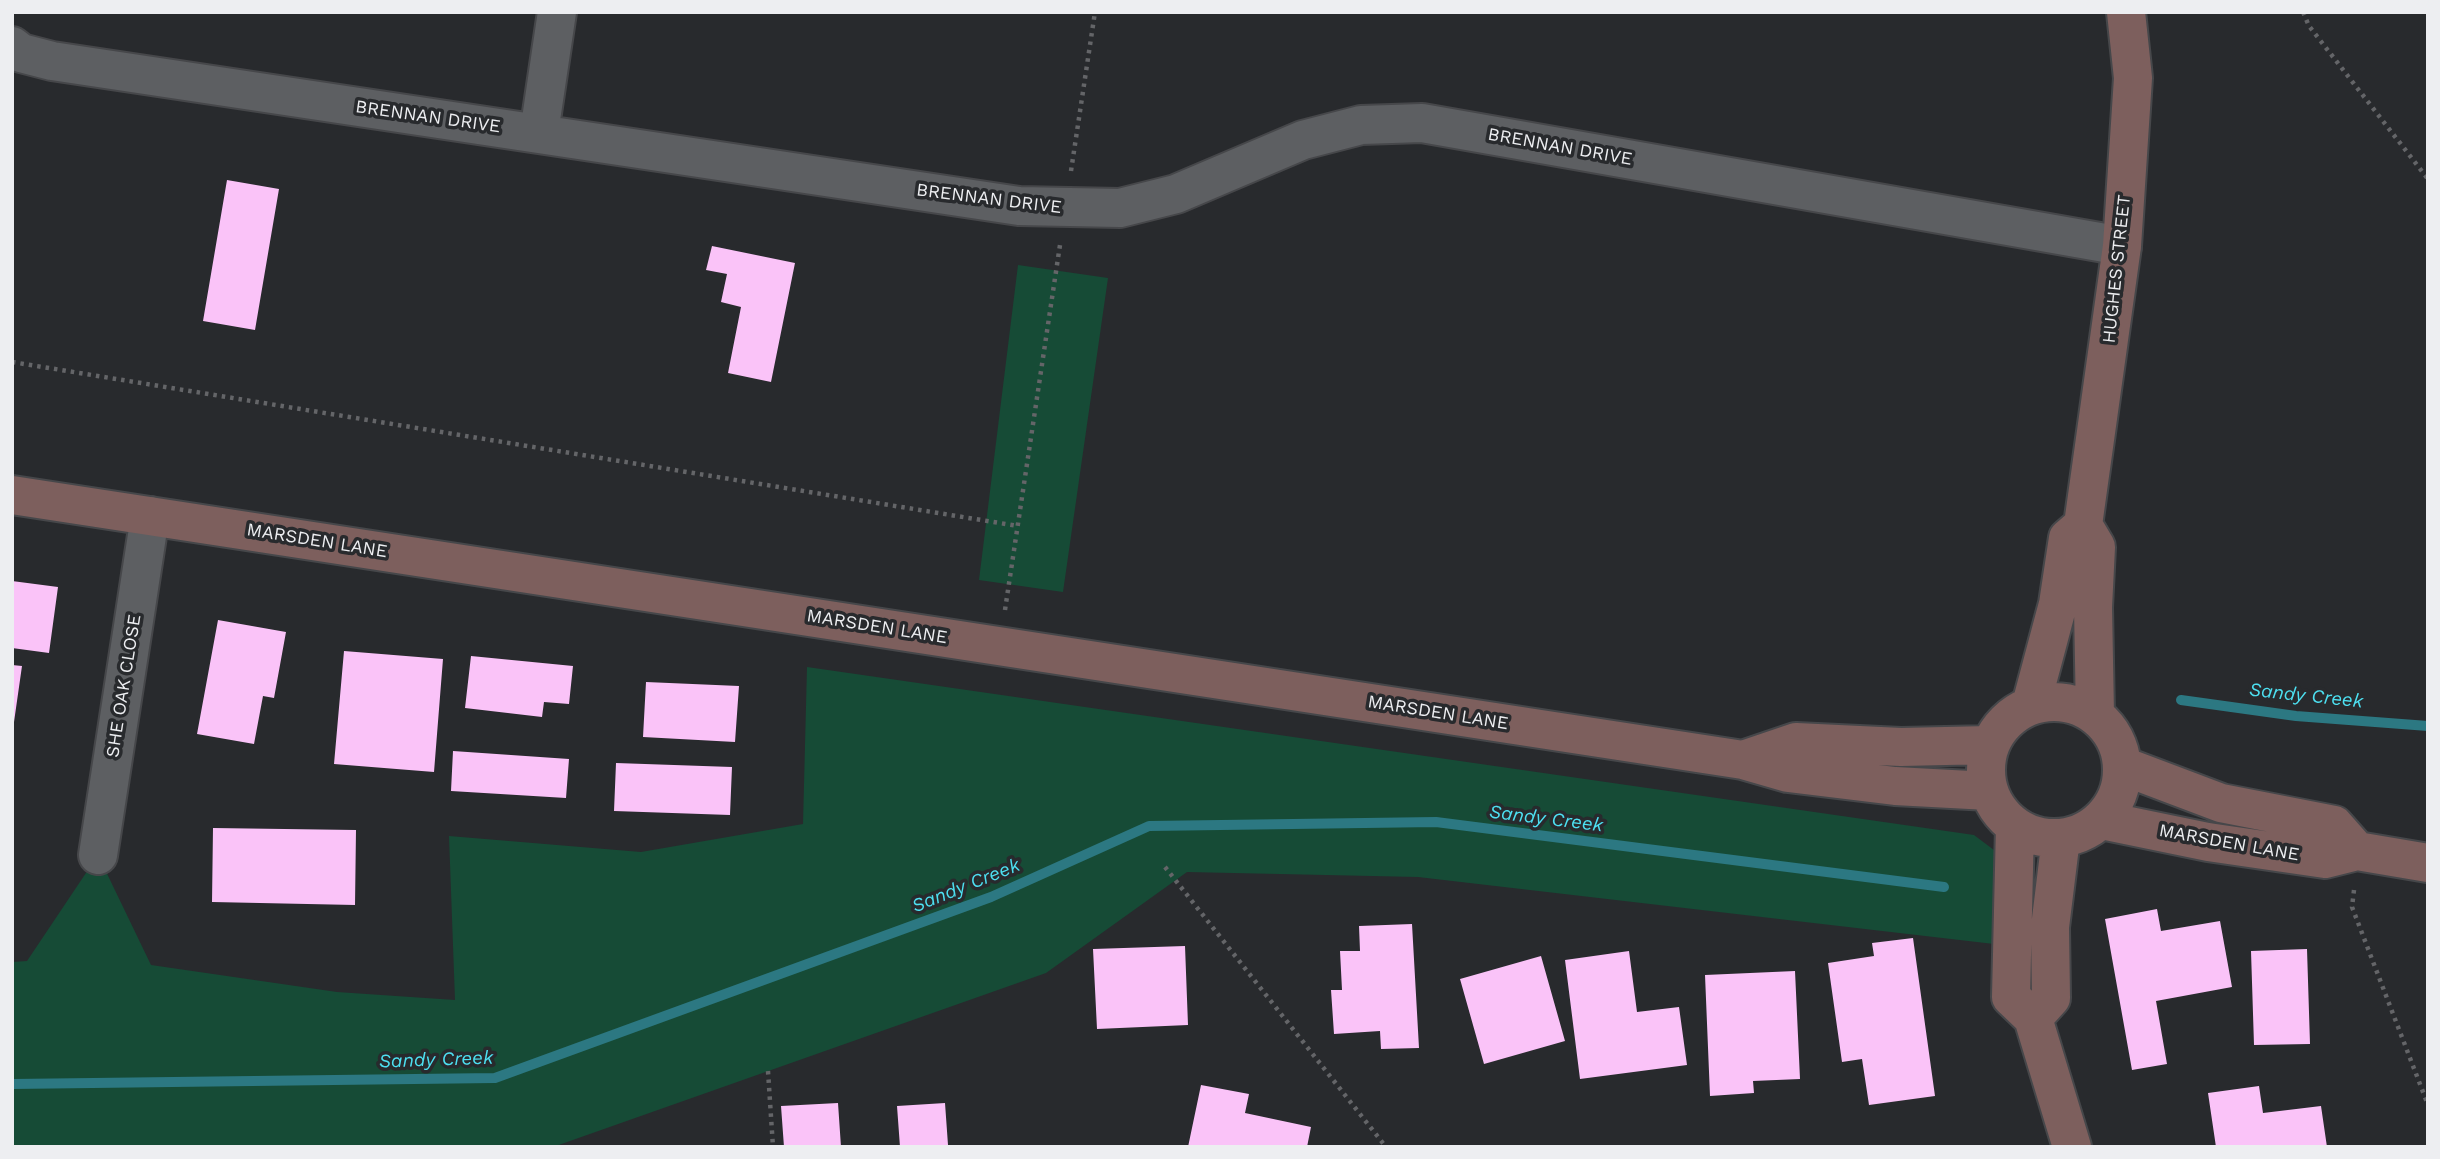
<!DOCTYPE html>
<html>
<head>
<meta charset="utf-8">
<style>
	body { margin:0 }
	#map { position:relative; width:2440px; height:1159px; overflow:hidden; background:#282a2d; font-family:"Work Sans",sans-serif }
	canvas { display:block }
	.frame { position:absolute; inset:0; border:14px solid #edeef1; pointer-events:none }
</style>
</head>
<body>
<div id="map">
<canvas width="2440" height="1159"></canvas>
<div class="frame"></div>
</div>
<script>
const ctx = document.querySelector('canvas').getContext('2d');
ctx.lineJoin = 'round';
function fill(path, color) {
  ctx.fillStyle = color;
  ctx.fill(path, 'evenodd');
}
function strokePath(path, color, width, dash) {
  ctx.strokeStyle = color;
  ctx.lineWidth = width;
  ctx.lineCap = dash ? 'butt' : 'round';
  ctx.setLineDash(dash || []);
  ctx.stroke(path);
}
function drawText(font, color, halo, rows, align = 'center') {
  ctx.font = font + ' "Work Sans",sans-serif';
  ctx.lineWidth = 7;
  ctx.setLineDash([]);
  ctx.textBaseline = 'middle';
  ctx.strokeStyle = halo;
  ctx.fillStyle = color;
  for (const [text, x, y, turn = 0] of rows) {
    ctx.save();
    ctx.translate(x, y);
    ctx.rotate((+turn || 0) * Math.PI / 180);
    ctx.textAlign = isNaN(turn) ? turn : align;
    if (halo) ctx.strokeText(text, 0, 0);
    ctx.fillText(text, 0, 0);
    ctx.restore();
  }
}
const green = new Path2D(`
	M1018,265l90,13 -45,314 -84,-12z
	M807,667l1167,168 20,15 7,18 -7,76 -576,-67 -231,-5 -141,101 -493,174h-541v-185l15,-1 71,-106 53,110 186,27 118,8 -6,-164 192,16 162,-28z`);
const stream = new Path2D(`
	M2181,700l115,16 132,10
	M12,1084l483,-6 496,-181 158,-71 287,-4 508,65`);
const building = new Path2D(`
	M227,180l52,9 -24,141 -52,-9z
	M712,246l83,17 -24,119 -43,-9 13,-66 -20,-5 6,-28 -21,-4z
	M12,581l46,6 -9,66 -37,-5z
	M218,620l68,12 -12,66 -11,-2 -9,48 -57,-10z
	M344,651l99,8 -9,113 -100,-8z
	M471,656l102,10 -4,38 -25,-2 -2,15 -77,-9z
	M12,665l10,1 -8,56h-2z
	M646,682l93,4 -4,56 -92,-5z
	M453,751l116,8 -3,39 -115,-7z
	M616,763l116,4 -2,48 -116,-4z
	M213,828l143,2 -1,75 -143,-3z
	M2157,909l4,22 59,-10 12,66 -76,14 11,63 -35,6 -27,-151z
	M1412,924l7,124 -38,1 -1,-18 -46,3 -3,-44h11l-2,-39h20l-1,-25z
	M1913,938l22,158 -66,9 -7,-46 -20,3 -14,-99 46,-7 -2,-13z
	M1185,946l3,79 -91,4 -4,-80z
	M2307,949l3,95 -56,1 -3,-94z
	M1629,951l8,61 42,-5 8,58 -107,14 -15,-119z
	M1541,956l24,85 -81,23 -24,-85z
	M1795,971l5,108 -47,2 1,12 -44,3 -5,-121z
	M1201,1085l48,9 -4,19 66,14 -4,20h-119z
	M2259,1086l4,27 58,-7 6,41h-111l-8,-54z
	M838,1103l3,44h-57l-3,-41z
	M945,1103l3,42 -48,2 -3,-41z`);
const path = new Path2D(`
	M2303,12l6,14 119,153
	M1071,171l24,-159
	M12,362l1006,164
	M1005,610l55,-365
	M1165,867l221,280
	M2354,890l-2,17 76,198
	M768,1071l5,76`);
const street = new Path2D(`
	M12,46l9,7 31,8 967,145 101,2 56,-14 127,-54 58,-15 61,-2 700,123
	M539,133l18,-121
	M98,855l52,-339`);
const secondary = new Path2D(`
	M12,495l1731,265 45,13 107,13 94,5
	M2083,525l13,22 -3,60 2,108
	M1986 770a68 68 0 1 1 136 0a68 68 0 1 1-136 0Z
	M2031,705l27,-101 10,-66 15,-13 39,-279 11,-168 -7,-66
	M1743,760l53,-18 105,5 89,-2
	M2123,766l98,37 113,22 23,26
	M2101,820l107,22 117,17 32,-8 71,12
	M2015,826l-4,171 22,21 39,129
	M2033,1018l18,-20 -1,-71 11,-89`);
const streetNames = [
	["BRENNAN DRIVE",428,117,8],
	["BRENNAN DRIVE",1560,147,10],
	["BRENNAN DRIVE",989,199,7],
	["HUGHES STREET",2117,269,-84],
	["MARSDEN LANE",317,541,9],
	["MARSDEN LANE",877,627,9],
	["SHE OAK CLOSE",124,686,-81],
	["MARSDEN LANE",1438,713,9],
	["MARSDEN LANE",2229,843,10]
];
const waterNames = [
	["Sandy Creek",2306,696,6],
	["Sandy Creek",1546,819,7],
	["Sandy Creek",966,886,-22],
	["Sandy Creek",436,1060,-2]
];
fill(green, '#164b36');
strokePath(stream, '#2c7882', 10);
fill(building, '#fac3f8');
strokePath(street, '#46474a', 42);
strokePath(secondary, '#46474a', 42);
strokePath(path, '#646568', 4.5, [3.5, 5]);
strokePath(street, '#5d5f62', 38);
strokePath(secondary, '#7d5f5d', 38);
drawText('18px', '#edeef1', '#282a2d', streetNames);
drawText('italic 19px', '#4de0f1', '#282a2d', waterNames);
</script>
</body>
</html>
